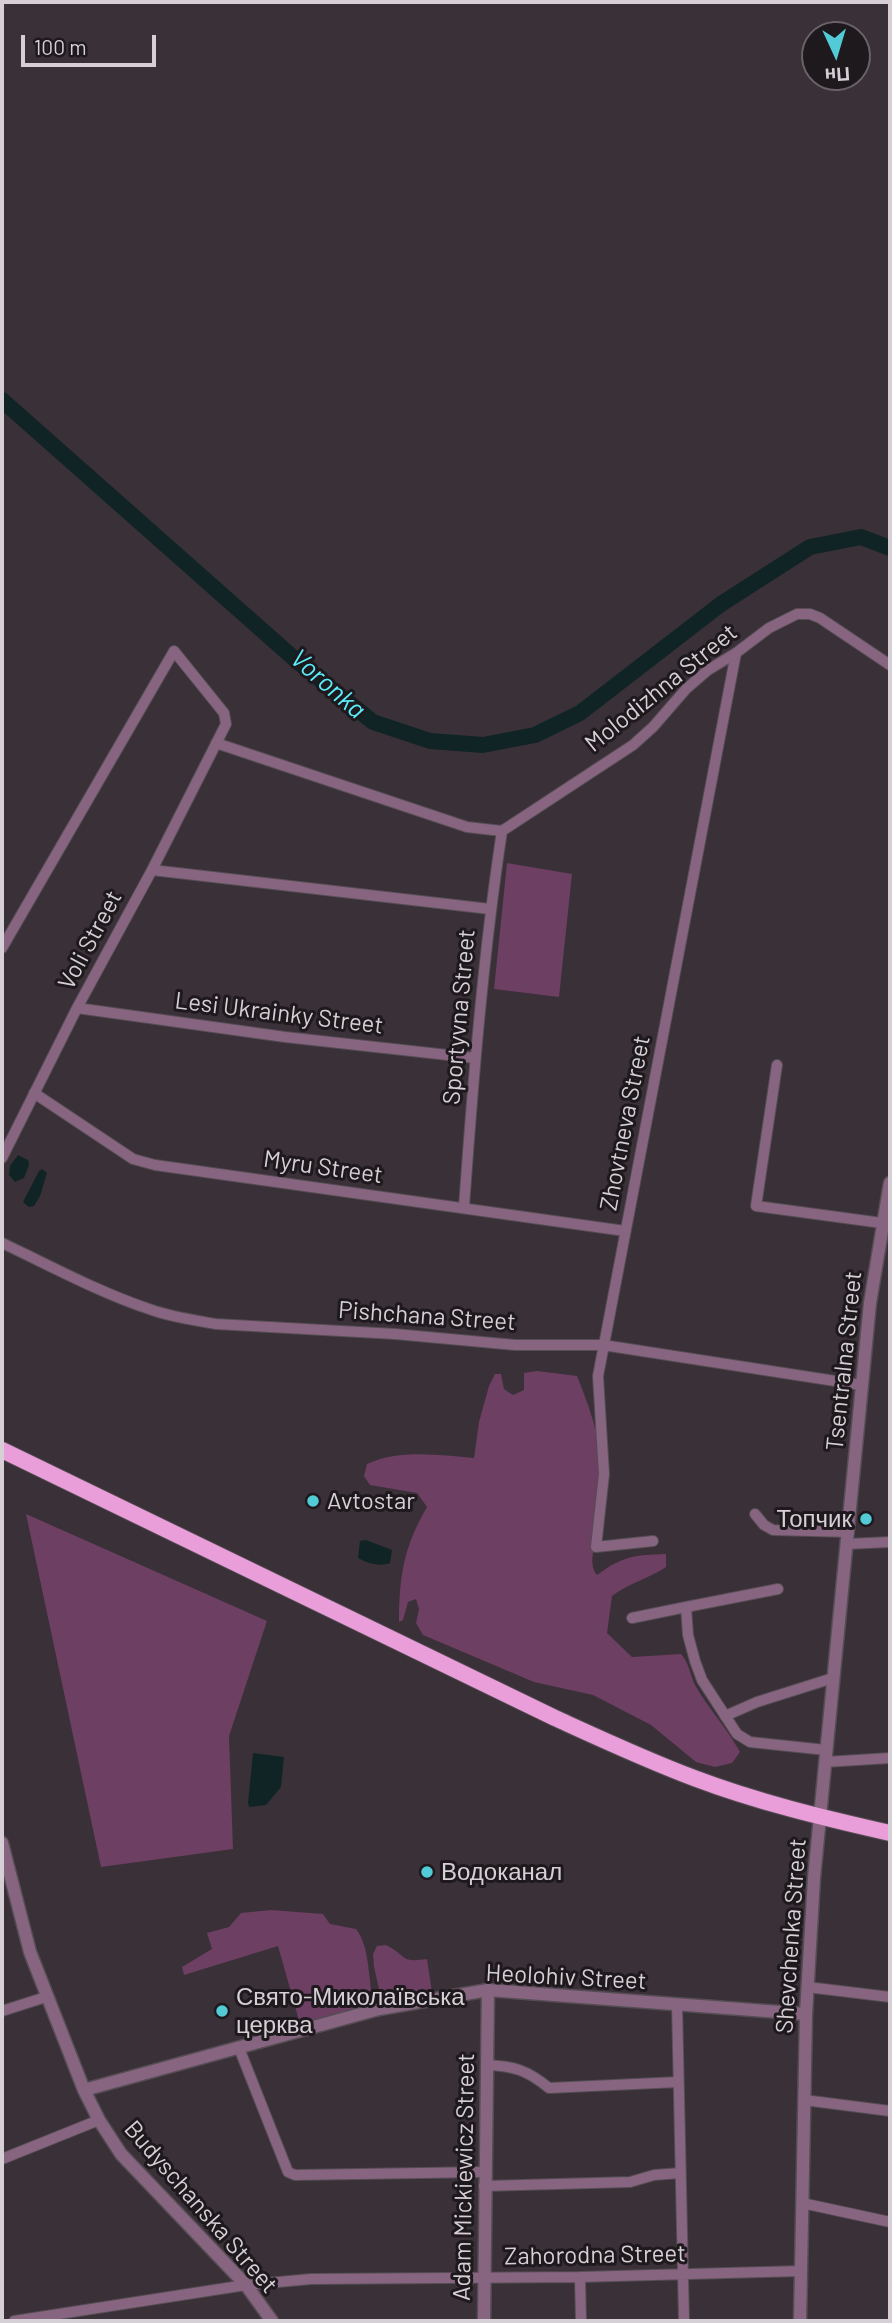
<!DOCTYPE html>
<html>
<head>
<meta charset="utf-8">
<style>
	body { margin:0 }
	#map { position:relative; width:892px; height:2323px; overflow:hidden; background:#3a3038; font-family:Barlow,sans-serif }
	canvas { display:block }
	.frame { position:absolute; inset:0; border:4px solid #d6cfd5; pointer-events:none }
	.north { position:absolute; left:801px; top:21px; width:70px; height:70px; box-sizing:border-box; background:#1e191d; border:2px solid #686267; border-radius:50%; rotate:176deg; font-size:19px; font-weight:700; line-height:28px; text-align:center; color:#d6cfd5 }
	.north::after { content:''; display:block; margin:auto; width:24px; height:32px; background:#52cbd7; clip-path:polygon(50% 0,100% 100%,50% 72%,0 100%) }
	.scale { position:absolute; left:21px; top:35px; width:135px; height:32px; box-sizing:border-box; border:4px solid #d6cfd5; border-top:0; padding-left:9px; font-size:21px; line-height:24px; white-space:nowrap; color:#d6cfd5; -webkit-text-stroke:5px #1e191d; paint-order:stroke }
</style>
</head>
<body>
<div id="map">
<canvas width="892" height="2323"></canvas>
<div class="frame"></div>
<div class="north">Пн</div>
<div class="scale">100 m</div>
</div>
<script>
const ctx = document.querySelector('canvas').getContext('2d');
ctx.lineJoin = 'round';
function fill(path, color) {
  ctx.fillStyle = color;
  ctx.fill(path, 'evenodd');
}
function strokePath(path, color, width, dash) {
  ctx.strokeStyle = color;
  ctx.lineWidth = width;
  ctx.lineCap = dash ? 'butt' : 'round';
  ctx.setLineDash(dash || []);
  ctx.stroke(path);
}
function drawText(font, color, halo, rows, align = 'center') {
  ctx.font = font + ' Barlow,sans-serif';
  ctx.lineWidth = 6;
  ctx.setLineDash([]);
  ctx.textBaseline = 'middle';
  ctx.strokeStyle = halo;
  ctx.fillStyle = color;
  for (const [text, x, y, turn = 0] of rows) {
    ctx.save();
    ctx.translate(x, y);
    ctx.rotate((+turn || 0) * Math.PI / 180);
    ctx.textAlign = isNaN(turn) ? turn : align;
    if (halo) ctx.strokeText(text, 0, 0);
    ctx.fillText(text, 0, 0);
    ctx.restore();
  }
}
const green = new Path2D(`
	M507,863l65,11 -13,123 -65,-8z
	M537,1371l40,5c11,27 22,58 25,88 2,19 -2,40 -3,59 -1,16 -13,39 -2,52 26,-19 37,-20 69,-21v13c-18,12 -37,16 -54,29l-5,37 25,24 49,-3c8,9 9,20 14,31 13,23 32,43 45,67l-8,11 -17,4 -19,-5 -45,-37 -58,-30 -59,-13 -111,-47 -7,-12 3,-14 -3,-10 -8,3 -5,18 -4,2c0,-46 5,-76 28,-115l-10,-14 -47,-8 -6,-9 3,-12c32,-15 73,-9 107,-6l5,-36 10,-36 6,-12h6l3,15 9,6 11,-5v-17z
	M26,1514l241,107 -38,115 4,113 -132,18z
	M271,1910l52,4 7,10 26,5c14,18 12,48 17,71l-7,8 -66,16 -22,-78 -94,29 -2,-8 30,-18 -5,-16 22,-6 12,-14z
	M386,1945c22,11 13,18 41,14l5,33 -46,9 -5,-3 -7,-31 -1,-13 4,-8z`);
const water = new Path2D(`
	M18,1155l10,5 1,5 -5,13 -9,4 -6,-7 1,-9z
	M42,1169l5,4 -7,23 -6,10 -5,1 -6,-5 16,-31z
	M366,1540l26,10 -2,13c-10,4 -23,0 -32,-5l2,-17z
	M253,1753l31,4 -3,30 -15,18 -17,2 -1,-4z`);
const river = new Path2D(`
	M2,400l296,262 75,60 57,19 53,4 52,-10 45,-22 141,-109 89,-57 51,-10 29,11`);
const minor = new Path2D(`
	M216,743l251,84 35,4 131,-86 20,-18 33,-38 22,-19 28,-17 33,-25 28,-14h13l10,4 70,47
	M152,870l338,39
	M2,948l172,-297 50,62 2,11 -74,146 -75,138 -75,150
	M77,1008l208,29 190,21
	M777,1065l-21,141 126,17
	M34,1093l99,66 22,6 470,66
	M464,1207c9,-125 19,-251 38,-376
	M2,1243c49,23 98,50 150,67 20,7 42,10 64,14l179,10 120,11h88l258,40
	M755,1514l9,11 9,5 76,2
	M653,1541l-57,6 8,-73 -6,-98 138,-723
	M847,1544l43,-2
	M778,1589l-92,18 2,28 7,26 7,19 35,54 13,8 76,8
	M632,1618l54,-11
	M725,1716l32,-14 76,-24
	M825,1762l65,-4
	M807,1987l83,10
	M677,2004l7,317
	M2,2011l44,-14
	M239,2048l49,124 7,3 189,-3
	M486,2065c28,1 41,5 63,23l129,-6
	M804,2100l86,11
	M2,2159l97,-39
	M484,2186l146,-4 24,-7 26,-2
	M802,2203l88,19
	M580,2277l1,44
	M14,2321l232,-36 65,-6 269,-2 221,-6`);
const tertiary = new Path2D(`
	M2,1843l28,109 54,138 15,30 22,34 125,131 26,36
	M84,2090l295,-81 109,-19 318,24
	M484,2321l4,-331
	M800,2321l6,-307 8,-136 56,-575 20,-120`);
const trunk = new Path2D(`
	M2,1450l553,268c46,21 91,42 139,60 63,24 130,40 196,55`);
const markers = [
	[313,1501,7,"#52cbd7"],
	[866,1519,7,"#52cbd7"],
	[427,1872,7,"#52cbd7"],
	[222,2011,7,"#52cbd7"]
];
const streetNames = [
	["Molodizhna Street",661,688,-39],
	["Voli Street",90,940,-62],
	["Lesi Ukrainky Street",279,1013,7],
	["Sportyvna Street",459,1017,-85],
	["Zhovtneva Street",625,1123,-79],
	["Myru Street",323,1167,8],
	["Pishchana Street",427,1316,4],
	["Tsentralna Street",844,1361,-84],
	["Shevchenka Street",791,1936,-86],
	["Heolohiv Street",566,1977,3],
	["Adam Mickiewicz Street",464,2177,-89],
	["Budyschanska Street",201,2207,49],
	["Zahorodna Street",595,2255,-1]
];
const poiNames = [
	["Avtostar",327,1501],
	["Топчик",852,1519,"right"],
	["Водоканал",441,1872],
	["Свято-Миколаївська",236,1997],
	["церква",236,2025]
];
const waterNames = [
	["Voronka",328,684,41]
];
fill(green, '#6c3f63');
fill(water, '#102425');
strokePath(river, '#102425', 16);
strokePath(minor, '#564d54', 12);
strokePath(tertiary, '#564d54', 15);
strokePath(trunk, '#564d54', 18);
strokePath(minor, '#876580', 10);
strokePath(tertiary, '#876580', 12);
strokePath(trunk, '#e99eda', 16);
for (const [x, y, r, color] of markers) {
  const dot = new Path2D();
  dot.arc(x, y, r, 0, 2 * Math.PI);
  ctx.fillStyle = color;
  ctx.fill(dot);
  strokePath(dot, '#1e191d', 2.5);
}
drawText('24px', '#d6cfd5', '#1e191d', streetNames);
drawText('24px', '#d6cfd5', '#1e191d', poiNames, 'left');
drawText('italic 26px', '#5aeffc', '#1e191d', waterNames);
</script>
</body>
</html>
